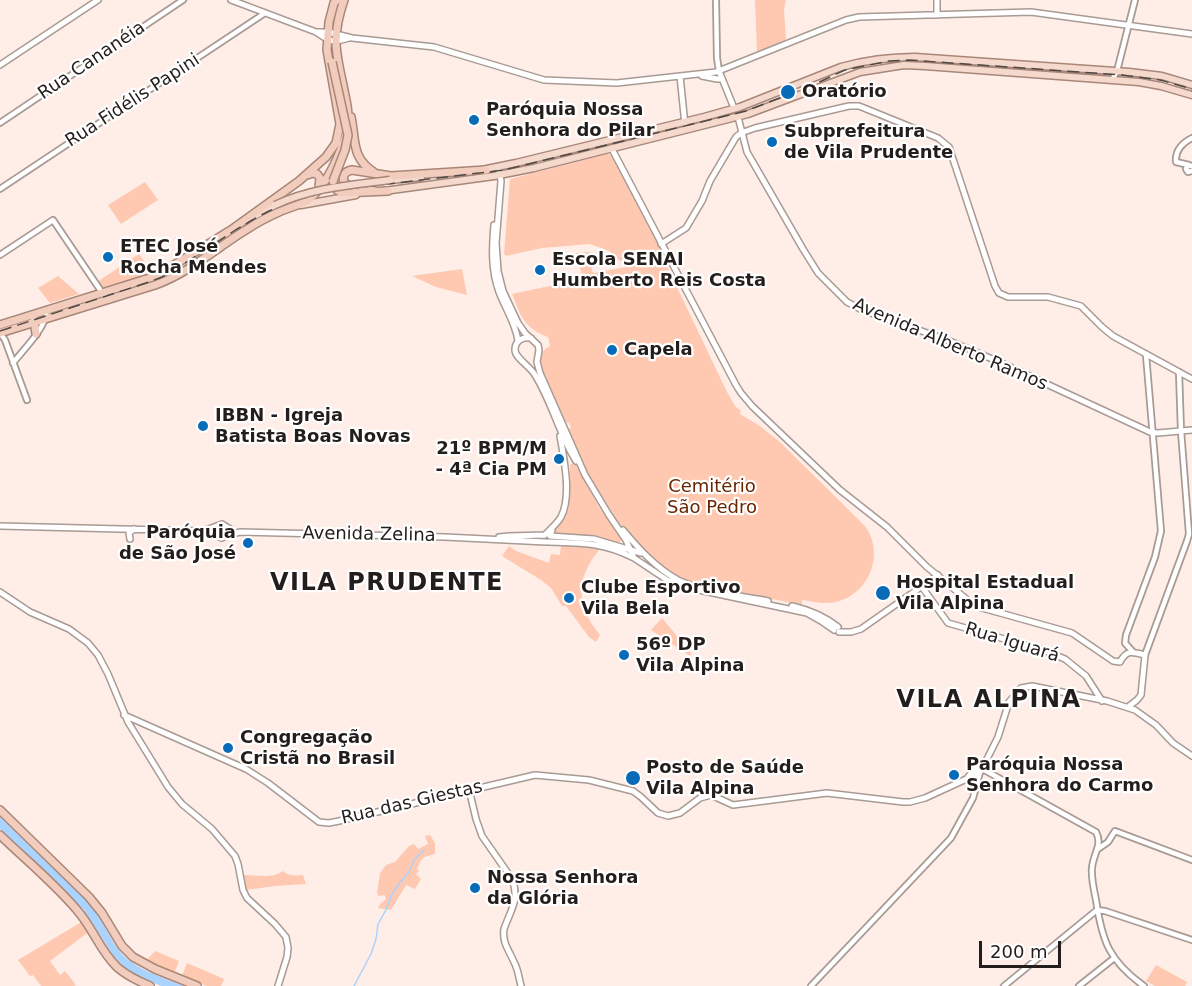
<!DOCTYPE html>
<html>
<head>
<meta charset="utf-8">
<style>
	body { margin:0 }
	#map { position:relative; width:1192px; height:986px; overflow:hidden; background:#feeee7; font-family:"DejaVu Sans",sans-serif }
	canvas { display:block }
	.scale { position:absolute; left:979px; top:941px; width:82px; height:27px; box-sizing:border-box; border:3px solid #231e1c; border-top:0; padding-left:8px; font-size:18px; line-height:21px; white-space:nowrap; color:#231e1c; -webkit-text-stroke:4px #fff; paint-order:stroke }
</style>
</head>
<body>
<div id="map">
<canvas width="1192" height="986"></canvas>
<div class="scale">200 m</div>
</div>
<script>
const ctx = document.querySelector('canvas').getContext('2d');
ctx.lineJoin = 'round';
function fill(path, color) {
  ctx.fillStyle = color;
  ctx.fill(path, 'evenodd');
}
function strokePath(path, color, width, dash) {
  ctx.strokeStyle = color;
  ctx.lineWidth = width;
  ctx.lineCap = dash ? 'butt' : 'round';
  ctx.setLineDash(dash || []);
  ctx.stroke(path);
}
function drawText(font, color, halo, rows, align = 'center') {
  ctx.font = font + ' "DejaVu Sans",sans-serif';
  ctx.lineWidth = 4.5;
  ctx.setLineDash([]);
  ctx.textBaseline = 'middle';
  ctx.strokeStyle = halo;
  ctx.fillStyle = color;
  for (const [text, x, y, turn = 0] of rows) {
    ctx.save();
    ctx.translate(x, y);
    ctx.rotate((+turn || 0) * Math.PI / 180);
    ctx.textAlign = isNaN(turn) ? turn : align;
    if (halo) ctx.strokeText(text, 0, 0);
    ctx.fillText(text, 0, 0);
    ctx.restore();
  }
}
const green = new Path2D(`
	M755,0h31l-2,9 2,32 -29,12z
	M607,154l6,2 51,98 -44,7 -11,-10 -19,-7 -48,4 -36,8 -2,-2 6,-75z
	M145,182l13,18 -37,24 -13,-19z
	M590,252l2,19 2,2 70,-13 63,132 8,14 6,5 -1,3 20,12 21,17 83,82c21,26 7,67 -25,76 -12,4 -25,1 -37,-1v5l-109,-22 -14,-5 -19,-12 -28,-27 -19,-23v-3l-22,-33 -23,-49 3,-4 -2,-4 -5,-1 -25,-56c0,-9 3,-16 11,-20l-2,-9c-23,-8 -28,-22 -36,-43l66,-14 3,-8 -5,-19z
	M139,254l12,17 -14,7 -34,11 -6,-7z
	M462,269l5,26 -31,-8 -24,-11z
	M58,276l21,18 -29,9 -12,-15z
	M574,462l26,47 21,27 1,4 -4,3 -21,-6 -43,-3 -1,-1c18,-19 17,-44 17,-68z
	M561,545l37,2 1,3c-24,29 -23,56 1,85l-4,7 -7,-5 -23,-31h-4l-11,-18 -10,-8 -39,-24 7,-10 7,5 33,12 2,-9 9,1z
	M662,618l29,35 -1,3 -39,-26z
	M430,835l5,8v11c-14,4 -11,1 -18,15l2,2 -3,3 5,5 -6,10 -9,-4 -15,25 -13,-2 2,-4 5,-4 1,-2 -2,-3 -5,1 -2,-3 3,-20 6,-8 9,-3 14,-16 5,-2 4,5 10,-5 -3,-8z
	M283,871c5,5 13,5 20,4l3,9 -31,2 -29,4 -3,-12 2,-3c12,0 28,4 38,-4z
	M83,921l7,10 -40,30 10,14 5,-4 11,14 -2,1h-33l-8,-11 -3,1 -12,-16z
	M155,951l24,10 -5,13 -28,-13z
	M187,963l37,16 -3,7h-15l-24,-10z
	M1156,965l31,17 -2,4h-30l-9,-5z`);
const water = new Path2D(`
	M0,817l90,87c12,15 19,34 31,49 15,17 41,24 62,33h-22l-19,-8 -16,-9 -12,-12 -30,-47 -84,-81z`);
const stream = new Path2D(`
	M354,986l17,-32 5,-15 2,-15 8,-14 6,-16 6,-9 11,-13 5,-12 10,-10`);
const tertiary = new Path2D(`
	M716,0l1,58 2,13
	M1112,80l5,-9 18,-71
	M0,123l183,-123
	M1189,165l-13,-3c-1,-12 6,-19 16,-24
	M1192,166l-4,-1 -2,4 2,3 4,-1
	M0,189l265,-176
	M0,255l53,-35 54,80
	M0,333l5,7 22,60
	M13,363c11,-14 33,-35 34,-53
	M1133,652l-8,-9 1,-8 29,-78 6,-26 -15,-176
	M1145,655l42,-114 2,-7 -8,-103 -2,-59
	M979,767l117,65c7,13 -3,22 -4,36 -1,10 2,22 4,32 6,41 13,61 48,86
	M1098,849l10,-7 7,-11 77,29
	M811,986l140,-148 22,-40 7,-26
	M1004,986l93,-76 8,1 87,29
	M1079,986l34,-27`);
const secondary = new Path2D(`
	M231,0l85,32c14,10 17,11 33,6
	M937,0v15
	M316,32h12l24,6 82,9 110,33 73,3 99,-11 130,-52 13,-3 172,-5 161,22
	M0,65l98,-65
	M719,71l15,37
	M680,76l5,49
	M702,76l15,3h5
	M738,117l9,35 56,97 15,24 29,29 15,8 85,30 50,21 153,71 8,1 34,-3
	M612,149l124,236 5,8 11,13 88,84 47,37 40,40 48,39 97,27 41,28 7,1c7,-13 13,-10 25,-7l-4,40 -4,5 -9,7
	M499,171l2,10 -5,62 2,28 5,20 15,32 7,10 13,12 1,5 -2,12 3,11 45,102 24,40 17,25 8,18 33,22 18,7 122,26 14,8 13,9
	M494,225c-2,23 -3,45 5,67 6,16 17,32 19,49
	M661,244l25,-16 16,-27 8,-20 26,-44 5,-4 14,-5 94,-22h10l79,32 11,9 46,139 4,7 9,4h40l33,9 21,21 11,9 79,43
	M531,338c-8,-1 -16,2 -16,12 0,8 16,17 20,25 17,27 24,59 41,86
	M0,526l202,5 7,1 13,6 6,-3v-7
	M206,530l16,-6 8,5
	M552,530l-2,6 44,3 47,14
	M623,530c16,19 33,38 55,50 25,12 63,16 90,21
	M228,535l12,-3 205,5 101,5
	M545,535c5,-6 12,-11 16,-18 11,-21 3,-58 -1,-81
	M499,537l10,-1 36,-1
	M130,539l-1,-6 5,-4
	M548,542c33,1 55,0 86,16
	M922,587l26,36 95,27 22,9 21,17 16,25
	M0,592l30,20 39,17 19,14 10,12 10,19 20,48 40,65 14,17 30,25 23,27 3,8 5,26 4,8 28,26 11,13 2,11 -1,9 -9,29
	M792,606c18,4 32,10 46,21
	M839,632h12l10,-3 77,-54
	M124,715l122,54 22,14 51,39 10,1 10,-2 196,-46 54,5 44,11 8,6 17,16 10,3 12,-3 20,-15 11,-3 22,10 94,-12 76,9h7l15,-4 48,-22 8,-5 17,-34 11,-35 12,-14 11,-2 75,15 28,9 21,15 17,18 19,13
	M968,777l5,-6 10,-6
	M469,789l7,30 6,17 30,43c8,21 -1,30 -8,50 -2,14 5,21 10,33 4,7 5,16 7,24`);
const primary = new Path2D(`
	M482,170l34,-7 188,-46 36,-10 101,-40c25,-7 48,-10 74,-10l214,15 33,4 30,9
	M390,180l31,-3
	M384,191l110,-15 40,-8 214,-54 112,-42 44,-7 21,1 214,16 22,4 31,9
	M301,205l55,-10
	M254,216l21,-11`);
const trunk = new Path2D(`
	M351,117c5,24 0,41 24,56
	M307,175l6,-2 4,1 3,4 -1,9
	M334,184l3,6 5,3 46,-2
	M375,191l-26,-5 -5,-4c-2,-6 1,-11 8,-12l39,6 95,-6
	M34,320l2,14
	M0,325l156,-49 75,-46 68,-49 27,-24 10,-14 4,-19 -13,-74 2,-28 5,-19 3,-3
	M0,333l155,-48c36,-13 62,-38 94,-57 10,-7 21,-12 32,-17 12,-5 24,-7 33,-16 15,-15 33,-53 34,-74 1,-12 -3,-24 -5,-36 -8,-35 -11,-50 1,-85
	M0,810l89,87 13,16 20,33 11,11 22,12 42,17
	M0,835c26,25 54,48 77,75 16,18 23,41 40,57 10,9 21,14 33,19`);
const rail = new Path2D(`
	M0,331l149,-49 13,-5c36,-20 69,-47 107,-66 20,-9 40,-15 61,-20l174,-21 242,-59 67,-26 32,-15 44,-9 20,-1 213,15 38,5 32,9`);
const primaryBridge = new Path2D(`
	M275,205c36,-17 75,-20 115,-25`);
const trunkBridge = new Path2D(`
	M332,62l16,73 -3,15 -12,31`);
const markers = [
	[788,92,8,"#076bb7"],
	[474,120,6,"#076bb7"],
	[772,142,6,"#076bb7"],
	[108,257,6,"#076bb7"],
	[540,270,6,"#076bb7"],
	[612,350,6,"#076bb7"],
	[203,426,6,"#076bb7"],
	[559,459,6,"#076bb7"],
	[248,543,6,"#076bb7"],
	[883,593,8,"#076bb7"],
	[569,598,6,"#076bb7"],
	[624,655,6,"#076bb7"],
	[228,748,6,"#076bb7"],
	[954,775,6,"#076bb7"],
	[633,778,8,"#076bb7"],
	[475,888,6,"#076bb7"]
];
const streetNames = [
	["Rua Cananéia",92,61,-34],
	["Rua Fidélis Papini",133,101,-33],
	["Avenida Alberto Ramos",950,345,23],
	["Avenida Zelina",369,535,1],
	["Rua Iguará",1012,643,17],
	["Rua das Giestas",412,803,-13]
];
const poiNames = [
	["Oratório",802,92],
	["Paróquia Nossa",486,110],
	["Senhora do Pilar",486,131],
	["Subprefeitura",784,132],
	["de Vila Prudente",784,153],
	["ETEC José",120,247],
	["Rocha Mendes",120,268],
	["Escola SENAI",552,260],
	["Humberto Reis Costa",552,281],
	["Capela",624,350],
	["IBBN - Igreja",215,416],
	["Batista Boas Novas",215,437],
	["21º BPM/M",547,449,"right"],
	["- 4ª Cia PM",547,470,"right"],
	["Paróquia",236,533,"right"],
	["de São José",236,554,"right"],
	["Hospital Estadual",896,583],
	["Vila Alpina",896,604],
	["Clube Esportivo",581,588],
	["Vila Bela",581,609],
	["56º DP",636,645],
	["Vila Alpina",636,666],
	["Congregação",240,738],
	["Cristã no Brasil",240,759],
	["Paróquia Nossa",966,765],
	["Senhora do Carmo",966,786],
	["Posto de Saúde",646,768],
	["Vila Alpina",646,789],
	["Nossa Senhora",487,878],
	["da Glória",487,899]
];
const parkNames = [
	["Cemitério",712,487],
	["São Pedro",712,508]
];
const districtNames = [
	["VILA PRUDENTE",387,584],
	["VILA ALPINA",989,701]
];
fill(green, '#fec8b1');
fill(water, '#aad3ff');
strokePath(stream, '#aad3ff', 1.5);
strokePath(tertiary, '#a89a94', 8);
strokePath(secondary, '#a89a94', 8);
strokePath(primary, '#a88779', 9);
strokePath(trunk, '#a88779', 10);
strokePath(tertiary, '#fff', 4.5);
strokePath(secondary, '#fff', 5);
strokePath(primary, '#f5d9cd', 6);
strokePath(trunk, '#f2ccbc', 7);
strokePath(rail, '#504946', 1.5, [12, 6]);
strokePath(primaryBridge, '#a88779', 9, []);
strokePath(trunkBridge, '#a88779', 10, []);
strokePath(primaryBridge, '#f5d9cd', 6);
strokePath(trunkBridge, '#f2ccbc', 7);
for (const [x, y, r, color] of markers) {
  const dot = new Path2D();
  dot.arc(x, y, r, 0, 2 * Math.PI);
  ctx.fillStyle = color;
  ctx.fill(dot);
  strokePath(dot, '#fff', 2);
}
drawText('18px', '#231e1c', '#fff', streetNames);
drawText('bold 18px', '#231e1c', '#fff', poiNames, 'left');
drawText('18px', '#682500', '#fff', parkNames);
ctx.letterSpacing = '1.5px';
drawText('bold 24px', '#231e1c', '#fff', districtNames);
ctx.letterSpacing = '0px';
</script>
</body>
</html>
